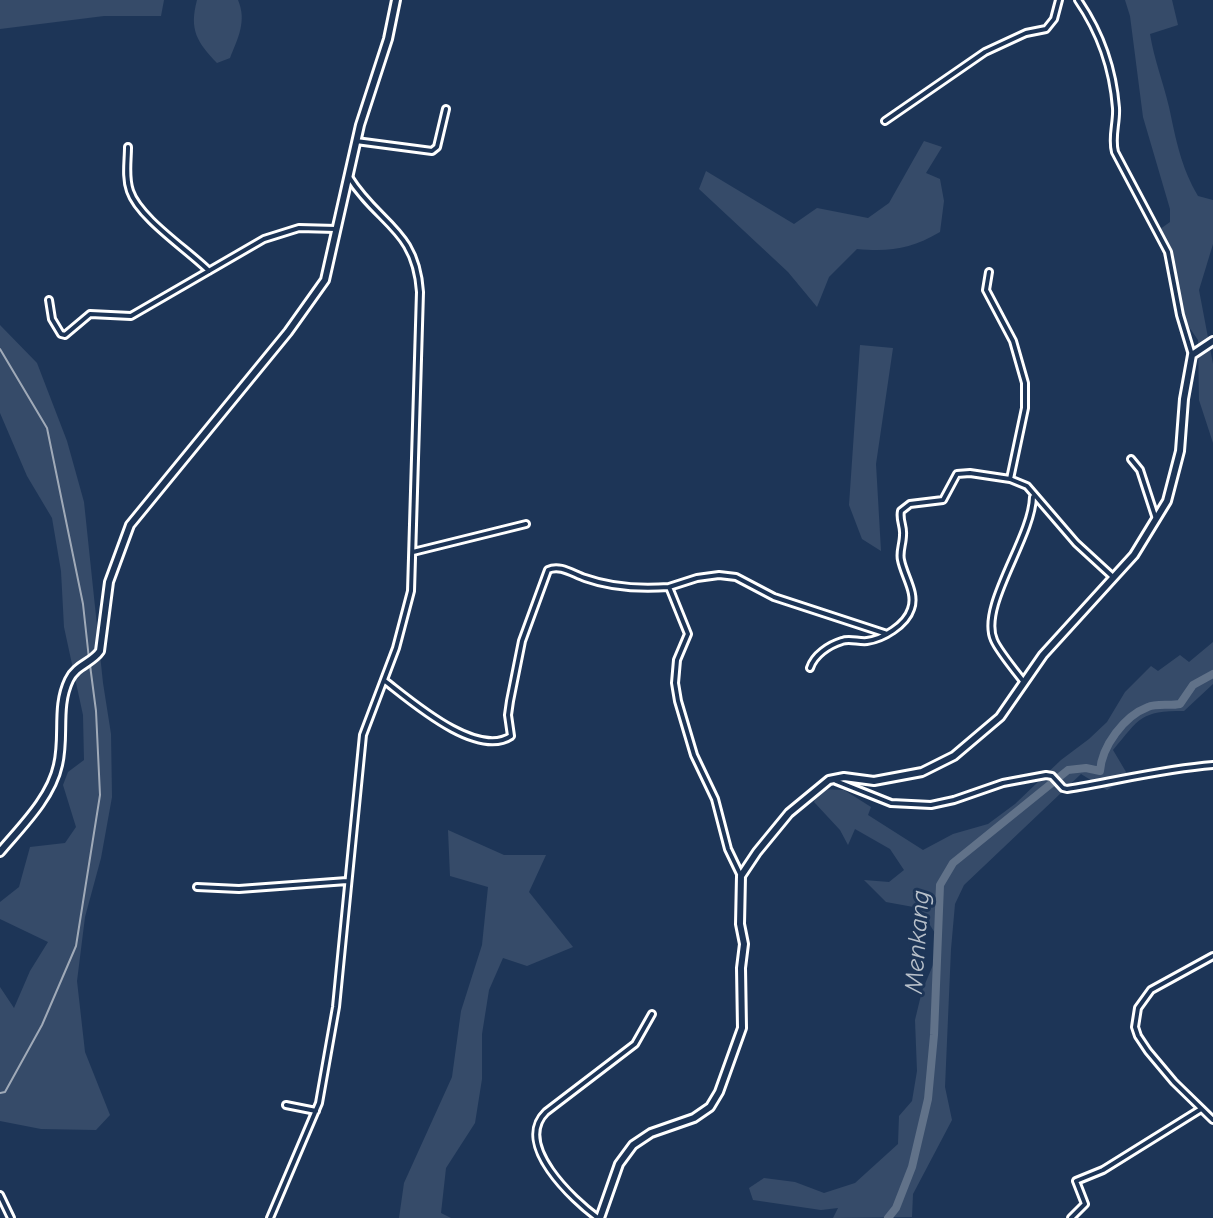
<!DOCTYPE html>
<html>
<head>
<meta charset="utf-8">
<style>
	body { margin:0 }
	canvas { display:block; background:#1d3557 }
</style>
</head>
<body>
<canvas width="1213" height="1218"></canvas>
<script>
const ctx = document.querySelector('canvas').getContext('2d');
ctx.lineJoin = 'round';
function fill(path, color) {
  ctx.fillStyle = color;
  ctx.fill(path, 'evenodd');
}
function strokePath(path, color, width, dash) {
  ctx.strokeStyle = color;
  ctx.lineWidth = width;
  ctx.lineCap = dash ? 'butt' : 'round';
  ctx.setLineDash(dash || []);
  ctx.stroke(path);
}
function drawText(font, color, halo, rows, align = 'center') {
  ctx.font = font + ' "Comic Neue",sans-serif';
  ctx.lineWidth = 6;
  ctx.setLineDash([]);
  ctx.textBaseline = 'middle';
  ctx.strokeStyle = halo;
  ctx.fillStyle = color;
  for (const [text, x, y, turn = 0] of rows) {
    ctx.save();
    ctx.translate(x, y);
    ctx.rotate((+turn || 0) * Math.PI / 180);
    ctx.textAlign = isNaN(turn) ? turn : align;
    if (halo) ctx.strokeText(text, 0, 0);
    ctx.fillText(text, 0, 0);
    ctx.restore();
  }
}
const green = new Path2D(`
	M0,0h164l-3,16h-57l-104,13z
	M197,0h41c9,21 0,38 -8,58l-13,5c-20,-21 -28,-33 -20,-63z
	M1125,0h47l6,25 -28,9c4,25 13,48 19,73 7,33 12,60 29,89l15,4v44l-14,46 14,74v79l-14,-43 -1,-60 -25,-36 -7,-41 -10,-31 14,-10v-13l-27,-92 -13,-101z
	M924,141l18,6 -16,26 14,6 4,22 -4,31c-29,17 -50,20 -83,17l-28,28 -12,30 -29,-35 -89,-83 7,-18 88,53 23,-16 51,10 21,-15z
	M0,325l37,38 30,78 17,61 19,181 8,51 1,63 -11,61 -16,59 -8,64 8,71 25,63 -14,15 -55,-1 -41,-8v-134l14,21 16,-37 18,-29 -48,-23v-17l19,-15 11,-40 35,-4 11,-16 -13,-42 5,-13 16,-12 -1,-45 -19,-88 -3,-56 -9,-53 -25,-42 -27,-63z
	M860,345l33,3 -17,116 5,87 -19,-12 -13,-34z
	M1213,642v42l-29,27c-44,0 -44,7 -71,39l16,27 -22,13 -26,-16 -117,111 -9,19 -4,45 -6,138 7,33 -39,74 -1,23 -79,1 5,-10 -17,2 -68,-10 -4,-12 15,-10 31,4 29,11 31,-10 43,-39 1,-28 13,-15 5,-30 -2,-51 7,-29 14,-33 1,-22 -18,-28 -33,-6 -22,-22 25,2 15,-12 -14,-21 -35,-20 -7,16 -8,-15 -26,-28 4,-13 26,1 27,17 -3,8 55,35 30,-16 35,-10 27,-20 46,-44 28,-21 18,-17 18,-30 26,-26 7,5 22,-16 9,7z
	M448,830l56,25h42l-17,37 44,55 -46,19 -24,-8 -14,32 -7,44v45l-7,44 -29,45 -5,45 10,5h-52l5,-35 48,-106 9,-66 21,-66 6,-58 -38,-11z`);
const stream = new Path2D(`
	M0,349l47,79 36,176 6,55
	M0,1093l5,-1 37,-67 34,-79 24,-151 -4,-84 -6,-46`);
const river = new Path2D(`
	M888,1218l8,-10 16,-41 16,-68 6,-64 6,-150 13,-22 115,-93 18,-2 14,3c2,-25 24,-55 48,-64 8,-4 22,-1 32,-3l13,-19 20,-11`);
const street = new Path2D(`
	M1078,0c22,32 35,69 38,108 1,15 -5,29 -1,44l53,100 12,63 12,40
	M885,121l100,-69 41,-19 20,-4 8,-10 5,-19
	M356,141l76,10 5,-4 9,-38
	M128,147c0,14 -3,30 2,44 9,27 58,59 79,80
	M989,272l-3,18 27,51 12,42v25l-15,71
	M49,300l3,19 9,15 4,1 25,-21 41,2 133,-77 35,-11 37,1
	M1131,459l9,11 16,49
	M413,552l113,-28
	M810,668c4,-13 19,-23 32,-27 7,-3 17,1 25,0 16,-2 39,-16 44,-32 6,-16 -7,-33 -10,-49 -2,-8 2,-16 2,-25 1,-9 -4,-15 -2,-24l9,-7 33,-4 14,-26 13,-1 40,6 17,7 49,57 37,34
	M385,681c26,20 92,78 126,55l-3,-21 2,-14 12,-60 26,-71c12,-6 25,4 37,8 25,9 57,11 84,9
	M1023,681c-7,-9 -25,-31 -29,-41 -15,-34 38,-102 39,-143
	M836,781l55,22 40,2 23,-5 49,-17 43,-8 6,1 11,12 4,1c49,-8 96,-20 146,-24
	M741,876l-13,-27 -13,-50 -21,-44 -16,-54 -3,-18 2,-23 11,-26 -19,-47 28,-9 22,-3 17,2 38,20 113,37
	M197,887l42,2 108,-8
	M1213,956l-62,34 -13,18 -3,19 3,9 10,15 26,31 39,38
	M286,1105l30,6
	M0,1195l11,23
	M270,1218l49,-115 17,-96 27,-272 33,-87 15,-57 9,-299c-4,-63 -42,-68 -71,-115
	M598,1218c-25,-18 -85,-74 -52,-106l89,-68 17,-30
	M1071,1218l14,-14 -9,-23 27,-11 98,-61`);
const secondary = new Path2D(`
	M0,852c21,-25 51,-54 58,-87 7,-29 -2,-58 11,-85 7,-15 23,-17 31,-29l9,-69 21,-57 158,-193 37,-52 35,-155 28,-86 8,-39
	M600,1218l19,-54 14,-19 18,-12 43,-15 16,-11 9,-15 23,-64 -1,-60 3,-24 -4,-20 1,-48 16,-24 32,-39 40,-33 15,-3 30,4 48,-9 32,-16 46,-39 43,-62 91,-100 33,-54 13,-50 4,-52 8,-44 21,-14`);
const waterNames = [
	["Menkang",918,942,-86]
];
fill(green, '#364b69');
strokePath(stream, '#a0aab8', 2);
strokePath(river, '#617289', 8);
strokePath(street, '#fff', 10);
strokePath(secondary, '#fff', 12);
strokePath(street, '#1d3557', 4);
strokePath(secondary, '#1d3557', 6);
drawText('italic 26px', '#b8c0ca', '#1d3557', waterNames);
</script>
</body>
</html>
